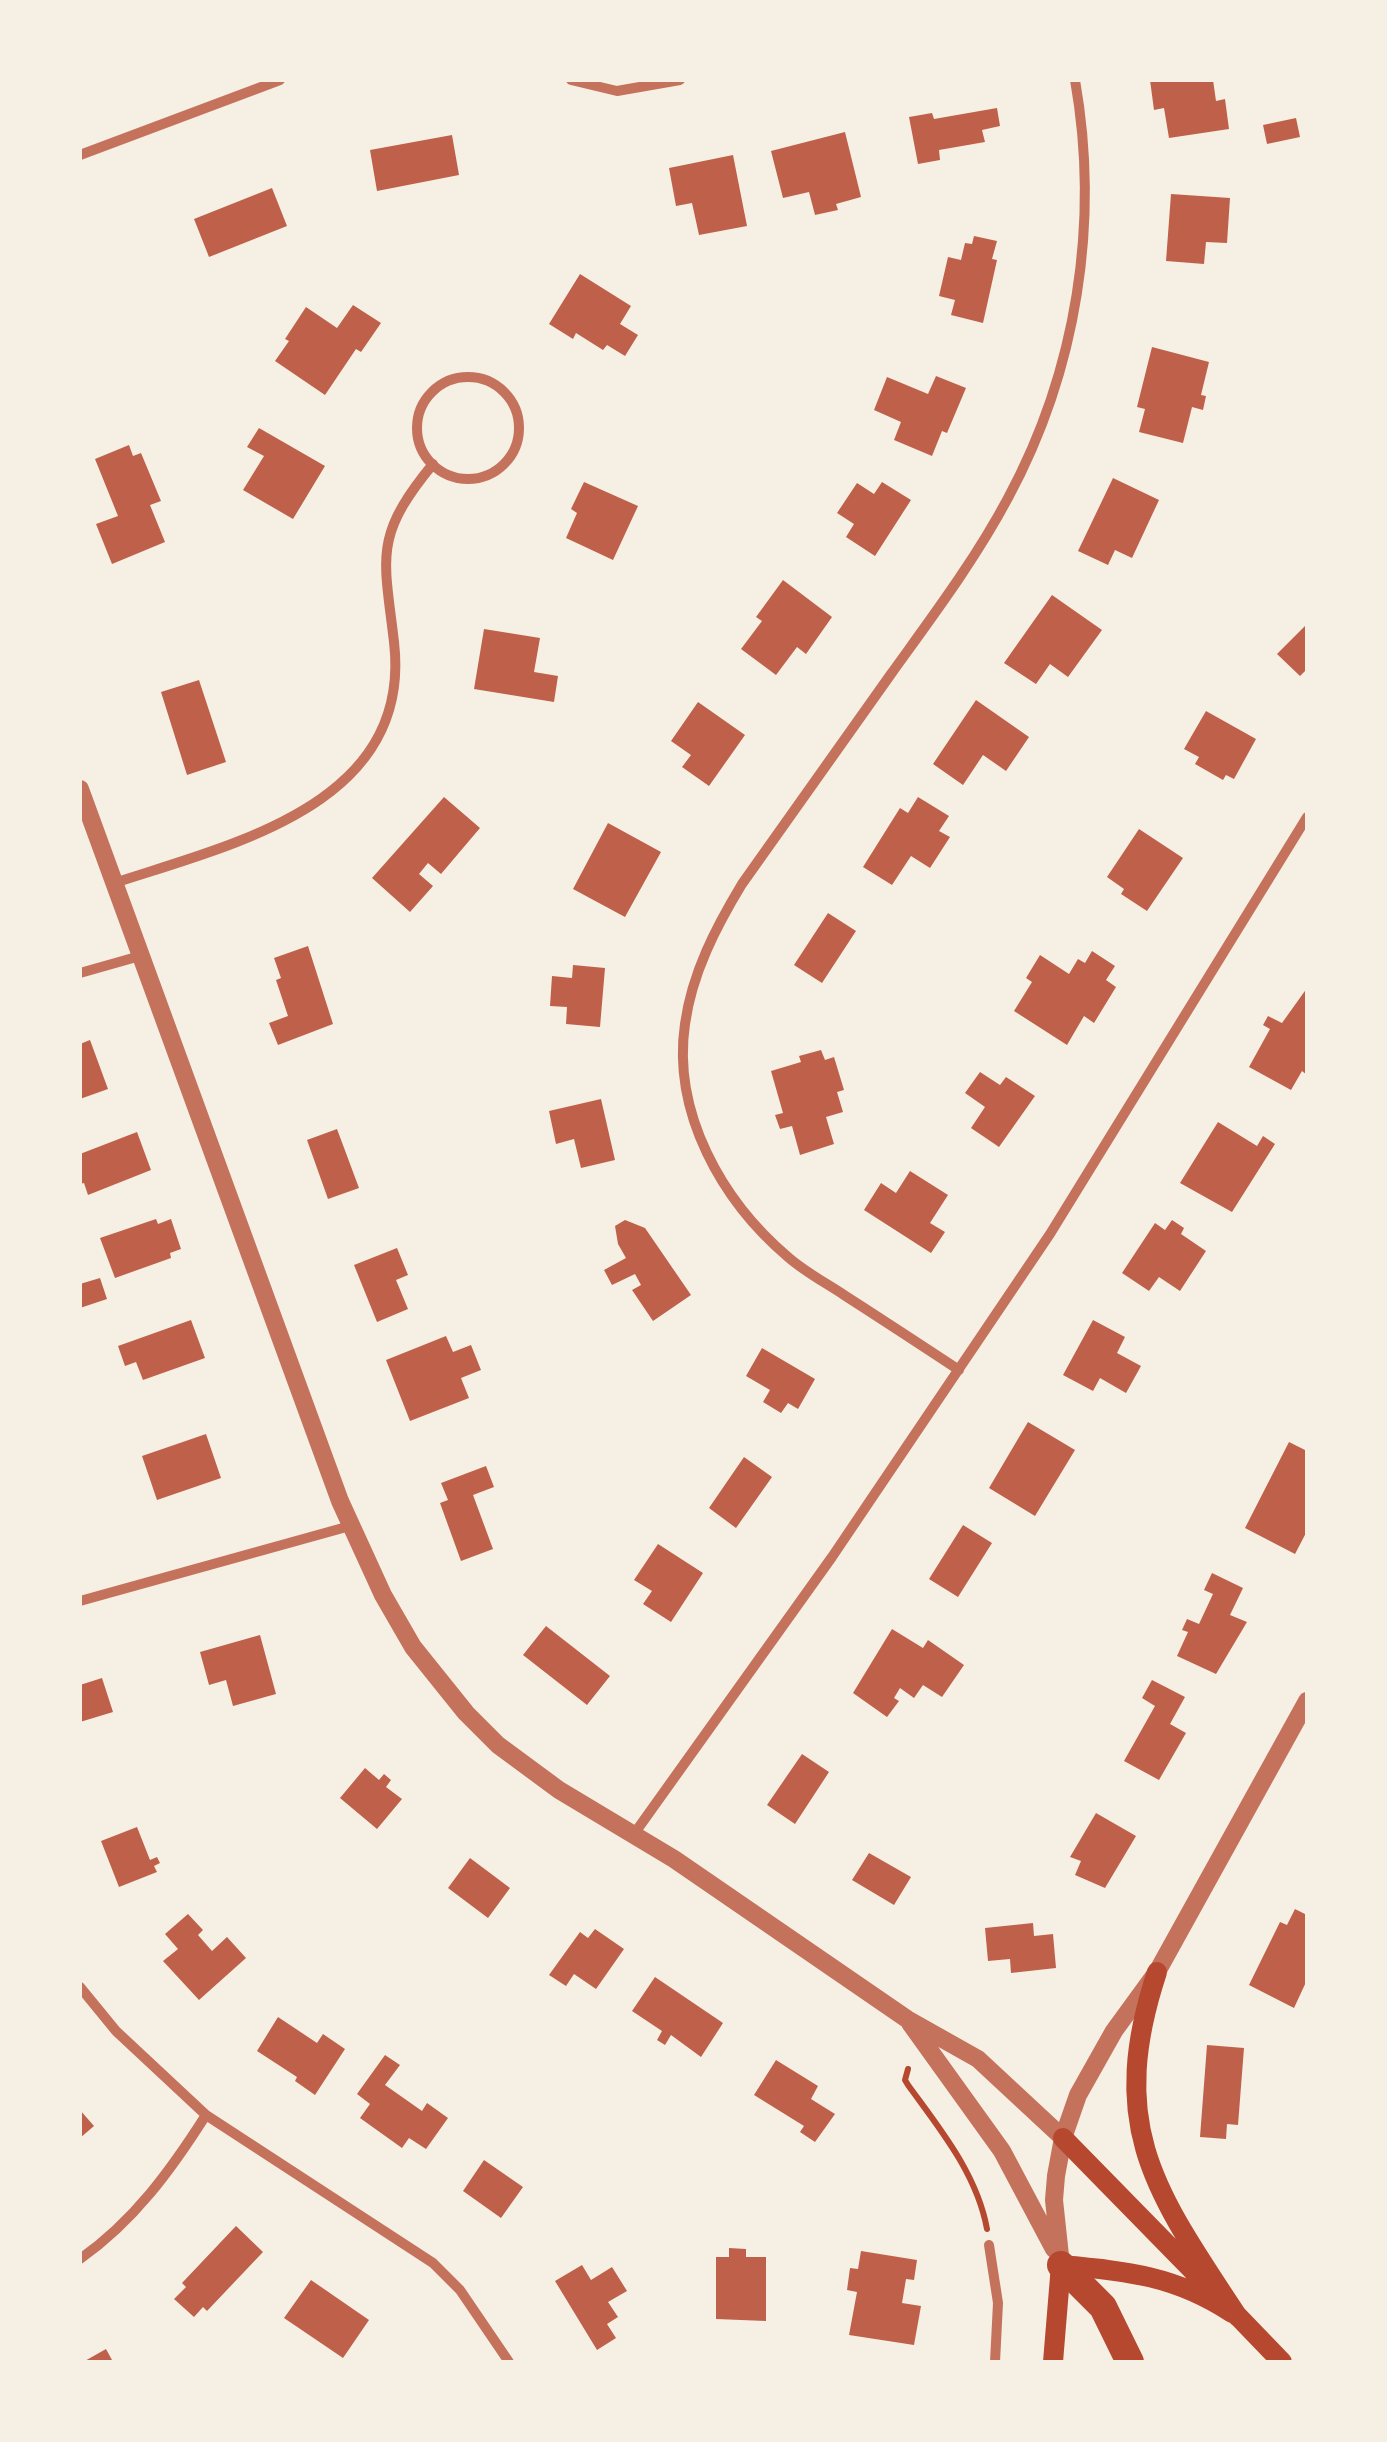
<!DOCTYPE html>
<html>
<head>
<meta charset="utf-8">
<style>
	body { margin:0 }
	#map { position:relative; width:1387px; height:2442px; overflow:hidden; background:#f6efe4; font-family:Cabin,sans-serif }
	canvas { display:block }
	.frame { position:absolute; inset:0; border:82px solid #f6efe4; pointer-events:none }
</style>
</head>
<body>
<div id="map">
<canvas width="1387" height="2442"></canvas>
<div class="frame"></div>
</div>
<script>
const ctx = document.querySelector('canvas').getContext('2d');
ctx.lineJoin = 'round';
function fill(path, color) {
  ctx.fillStyle = color;
  ctx.fill(path, 'evenodd');
}
function strokePath(path, color, width, dash) {
  ctx.strokeStyle = color;
  ctx.lineWidth = width;
  ctx.lineCap = dash ? 'butt' : 'round';
  ctx.setLineDash(dash || []);
  ctx.stroke(path);
}
const building = new Path2D(`
	M1150,80h63l3,21 9,-2 4,30 -60,9 -5,-30 -10,2z
	M997,108l3,18 -18,4 3,12 -46,8 1,10 -22,4 -9,-47 23,-4 2,6z
	M1296,118l4,19 -33,7 -4,-19z
	M845,132l16,65 -25,7 2,6 -23,5 -6,-23 -26,6 -12,-47z
	M452,135l7,40 -82,16 -7,-41z
	M733,155l14,71 -48,9 -7,-32 -16,3 -7,-38z
	M272,188l15,38 -78,31 -15,-38z
	M1171,194l59,4 -3,45 -21,-1 -2,22 -38,-3z
	M974,236l23,5 -5,18 5,1 -14,63 -32,-8 4,-15 -16,-4 9,-39 13,3 4,-17 7,1z
	M580,274l51,32 -11,18 18,11 -13,21 -18,-11 -4,5 -27,-17 -3,6 -24,-15z
	M353,305l28,18 -20,29 -5,-3 -31,46 -50,-34 14,-20 -4,-2 21,-32 31,21z
	M1152,347l57,15 -8,33 5,1 -3,14 -11,-3 -9,36 -44,-11 6,-23 -8,-2z
	M936,376l30,12 -19,45 -5,-2 -10,25 -38,-16 7,-18 -27,-12 13,-33 41,17z
	M259,428l66,38 -32,53 -50,-29 21,-34 -17,-9z
	M129,445l4,11 8,-3 20,48 -11,4 15,37 -53,22 -16,-40 22,-8 -23,-57z
	M1113,478l46,22 -27,58 -17,-8 -7,15 -30,-14z
	M584,482l54,24 -25,54 -47,-22 11,-25 -6,-4z
	M882,482l29,18 -36,56 -29,-19 8,-13 -17,-11 20,-30 17,11z
	M783,580l49,37 -26,37 -9,-7 -21,28 -35,-26 21,-28 -6,-4z
	M1052,595l50,35 -34,47 -18,-13 -14,20 -32,-21z
	M1307,624v45l-7,7 -23,-22z
	M484,629l56,9 -6,34 24,4 -4,26 -80,-13z
	M199,680l27,82 -39,13 -26,-83z
	M976,700l53,37 -23,34 -23,-16 -20,30 -30,-21z
	M698,702l47,33 -36,51 -27,-19 9,-12 -20,-14z
	M1206,711l50,28 -22,40 -8,-4 -3,5 -28,-16 4,-7 -15,-8z
	M444,797l36,31 -39,46 -13,-11 -9,11 14,12 -23,26 -38,-34z
	M918,797l31,19 -10,15 11,6 -20,31 -19,-12 -19,29 -29,-18 37,-59 8,5z
	M608,823l53,29 -36,65 -52,-28z
	M1139,829l44,29 -36,53 -26,-17 3,-5 -17,-12z
	M828,913l28,18 -34,52 -28,-18z
	M308,946l25,78 -55,21 -9,-22 19,-7 -12,-36 5,-2 -7,-20z
	M1092,951l23,15 -9,14 10,7 -22,36 -10,-7 -17,29 -53,-34 18,-29 -6,-4 14,-23 29,19 9,-15 7,4z
	M573,965l32,3 -5,59 -34,-3 1,-17 -17,-1 2,-30 20,2z
	M1307,988v87l-5,-4 -11,19 -42,-23 21,-38 -7,-4 5,-9 14,7z
	M90,1040l18,49 -28,10v-55z
	M821,1050l4,10 9,-3 10,33 -7,2 6,20 -17,5 8,27 -34,11 -8,-29 -12,3 -5,-14 8,-2 -12,-42 30,-9 -2,-6z
	M980,1072l20,13 6,-8 29,19 -36,51 -28,-19 14,-21 -20,-14z
	M601,1099l14,61 -34,8 -7,-29 -18,5 -7,-33z
	M1218,1122l39,24 6,-10 12,8 -43,68 -52,-29z
	M337,1129l22,59 -31,11 -21,-59z
	M137,1132l14,38 -63,25 -4,-12 -4,1v-30z
	M910,1171l38,24 -18,28 15,9 -14,21 -67,-43 17,-27 15,10z
	M156,1219l2,5 13,-5 10,30 -11,4 1,5 -56,20 -15,-40z
	M625,1220l20,8 46,67 -38,26 -21,-31 9,-5 -6,-11 -23,11 -8,-15 22,-12 -8,-14 -3,-18z
	M1172,1220l12,8 -3,6 25,17 -26,40 -21,-14 -10,14 -27,-18 33,-50 10,7z
	M397,1248l11,27 -12,5 12,29 -31,13 -23,-57z
	M100,1278l7,21 -27,9v-24z
	M191,1320l14,38 -62,22 -7,-18 -11,4 -7,-20z
	M1093,1320l32,17 -8,16 24,13 -15,27 -26,-15 -7,13 -30,-16z
	M446,1336l7,16 18,-7 10,25 -20,8 8,20 -59,23 -24,-61z
	M762,1348l53,31 -17,30 -10,-6 -7,10 -18,-11 7,-12 -24,-14z
	M1028,1422l47,28 -40,66 -46,-28z
	M206,1434l15,44 -64,22 -15,-44z
	M1289,1442l18,9v80l-12,23 -50,-26z
	M744,1457l28,20 -36,51 -27,-20z
	M486,1466l8,21 -21,8 20,54 -32,12 -21,-58 8,-3 -7,-17z
	M963,1525l29,18 -34,54 -29,-18z
	M658,1544l45,29 -32,49 -28,-18 9,-13 -18,-11z
	M1212,1573l31,15 -13,27 17,7 -31,52 -39,-18 11,-24 -6,-2 5,-11 12,5 14,-30 -9,-4z
	M546,1626l64,50 -23,29 -64,-50z
	M892,1629l31,19 5,-8 36,25 -22,32 -19,-12 -9,13 -14,-10 -6,10 5,3 -12,16 -34,-24z
	M260,1635l16,59 -43,12 -7,-26 -17,5 -9,-33z
	M102,1678l11,34 -33,10v-37z
	M1152,1680l33,17 -15,27 16,9 -27,47 -35,-19 31,-55 -13,-8z
	M802,1754l27,18 -34,52 -28,-19z
	M365,1768l14,12 5,-6 7,6 -5,7 16,12 -25,30 -37,-31z
	M1096,1813l40,23 -31,52 -30,-13 6,-14 -11,-4z
	M137,1827l13,33 7,-3 3,6 -6,3 3,6 -38,15 -18,-46z
	M869,1853l42,24 -17,28 -42,-25z
	M470,1858l40,30 -22,30 -40,-30z
	M1295,1909l12,6v65l-13,28 -45,-23 31,-63 7,3z
	M188,1914l15,16 -5,5 14,16 15,-14 19,21 -47,42 -36,-39 15,-12 -13,-15z
	M1033,1923l1,13 19,-2 3,34 -45,5 -1,-14 -22,2 -3,-33z
	M595,1929l29,20 -28,40 -22,-15 -8,12 -17,-11 31,-43 8,6z
	M655,1977l68,46 -22,34 -30,-22 -6,10 -8,-5 5,-9 -30,-20z
	M278,2017l39,26 6,-9 22,15 -30,46 -20,-14 2,-4 -40,-26z
	M1207,2045l37,3 -6,77 -11,-1 -1,15 -26,-2z
	M385,2055l15,10 -15,20 37,26 5,-8 21,15 -22,31 -17,-11 -7,10 -42,-30 10,-14 -13,-10z
	M776,2060l42,26 -7,13 24,15 -20,28 -15,-10 4,-6 -50,-31z
	M80,2110l14,16 -14,12z
	M484,2160l39,27 -22,31 -38,-27z
	M236,2226l27,26 -56,59 -4,-4 -9,10 -20,-18 12,-12 -4,-4z
	M729,2248l17,1v8h20v64l-50,-2v-62h13z
	M861,2251l56,9 -3,20 -8,-1 -4,24 19,3 -7,39 -65,-10 8,-43 -10,-2 3,-22 8,1z
	M582,2265l9,15 21,-13 15,24 -19,11 10,15 -11,7 9,14 -19,12 -42,-69z
	M311,2280l58,40 -26,38 -59,-40z
	M106,2349l6,11 -29,2z`);
const path = new Path2D(`
	M908,2069l-3,11 3,5c32,44 69,89 79,144`);
const minor = new Path2D(`
	M571,80l46,11 63,-11
	M80,155l200,-75
	M417 428a51 51 0 1 1 102 0a51 51 0 1 1-102 0Z
	M114,883c119,-39 299,-79 280,-241 -10,-86 -21,-105 39,-178
	M80,973l60,-17
	M959,1370c-38,-25 -76,-50 -115,-75 -18,-12 -39,-23 -56,-38 -66,-56 -116,-144 -103,-233 7,-51 31,-97 57,-140 49,-70 99,-140 149,-210 41,-57 84,-114 117,-176 69,-128 92,-276 67,-418
	M80,1601l270,-75
	M634,1834l198,-277 218,-323 257,-417
	M80,1987l36,44 90,84 227,148 27,27 49,72
	M989,2245l9,58 -3,59
	M80,2259c54,-38 91,-89 126,-144`);
const tertiary = new Path2D(`
	M80,789l260,712 43,94 30,52 53,66 32,32 61,45 115,69 233,160 71,40 85,79
	M910,2023l92,128 52,98
	M1061,2265l-7,-65 2,-24 7,-38 15,-43 36,-64 43,-59 150,-271`);
const secondary = new Path2D(`
	M1157,1972c-51,155 -2,219 81,345
	M1063,2138l142,145
	M1229,2307l53,55
	M1053,2362l8,-97c66,6 115,11 171,48`);
const trunk = new Path2D(`
	M1061,2265l42,42 27,55`);
fill(building, '#bf614a');
strokePath(path, '#b5482f', 6);
strokePath(minor, '#c5725c', 10);
strokePath(tertiary, '#c5725c', 18);
strokePath(secondary, '#b5482f', 20);
strokePath(trunk, '#b5482f', 28);
</script>
</body>
</html>
